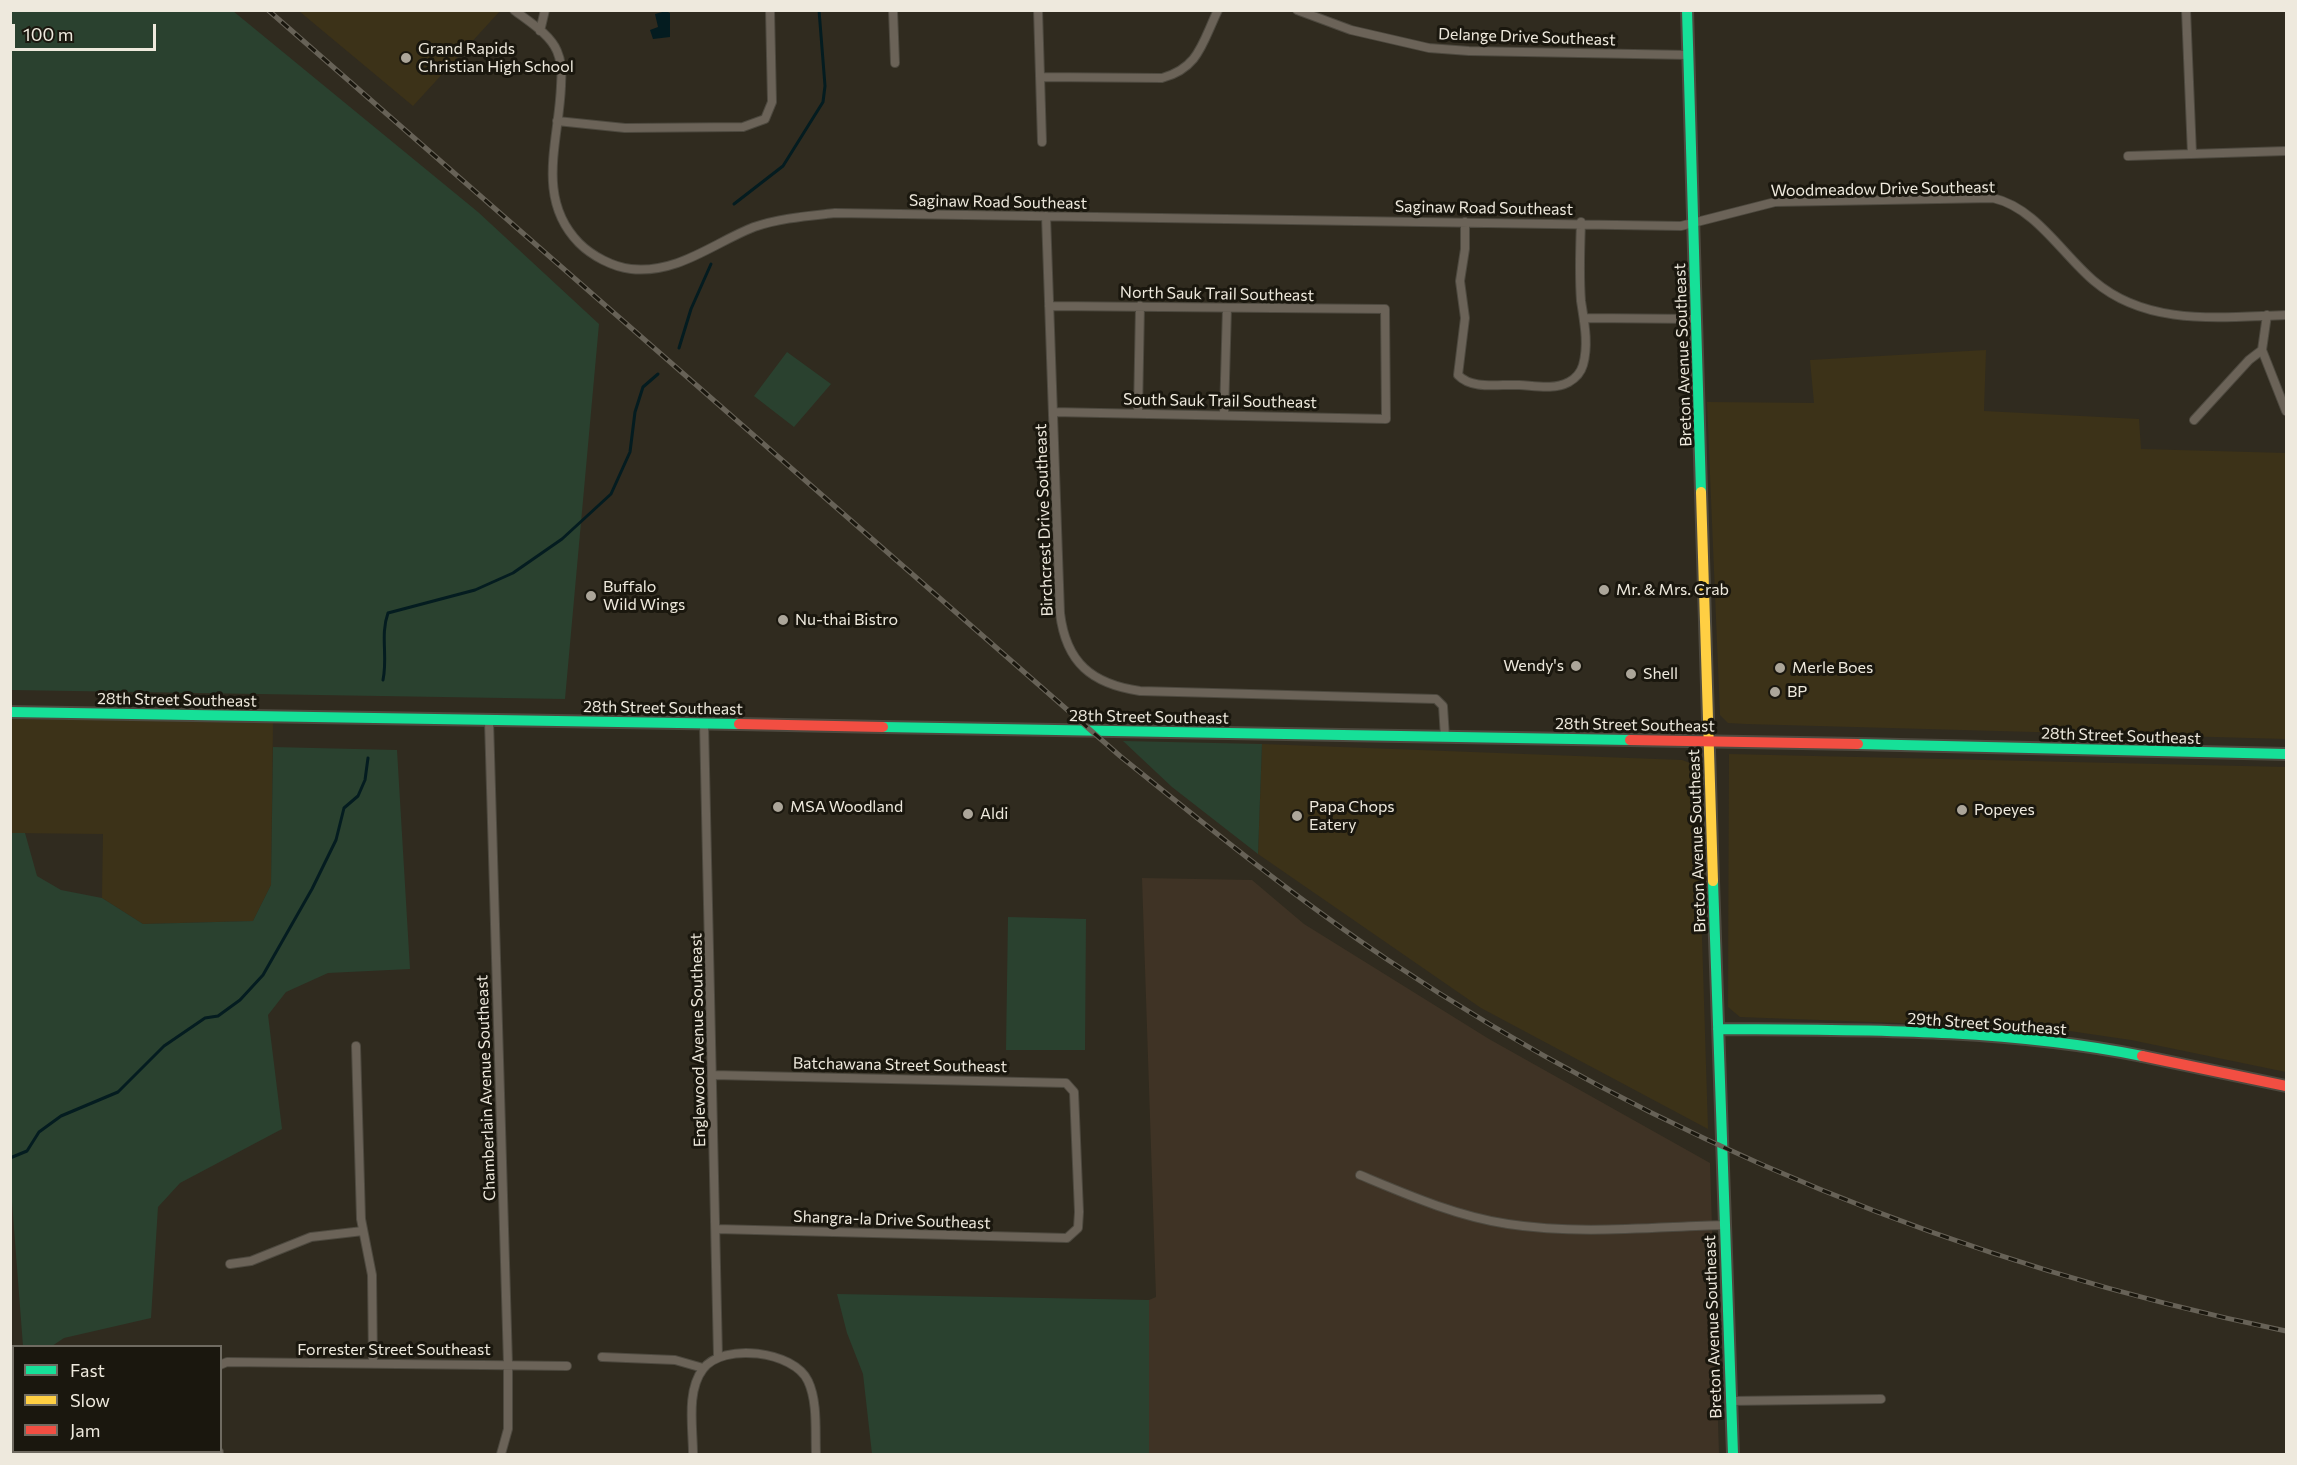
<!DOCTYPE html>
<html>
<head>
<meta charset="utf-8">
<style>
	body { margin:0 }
	#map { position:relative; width:2297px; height:1465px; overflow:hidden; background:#302b1f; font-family:Commissioner,sans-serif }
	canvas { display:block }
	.frame { position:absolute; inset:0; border:12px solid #eee9dd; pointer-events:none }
	.legend { position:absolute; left:12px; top:1345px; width:210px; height:108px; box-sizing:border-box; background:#1a170e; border:2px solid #6f6b61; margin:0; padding:8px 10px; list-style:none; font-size:18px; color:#eee9dd }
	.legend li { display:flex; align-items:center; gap:12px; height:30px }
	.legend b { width:30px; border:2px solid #6f6b61 }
	.scale { position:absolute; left:12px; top:24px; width:144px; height:27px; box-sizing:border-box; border:3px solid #eee9dd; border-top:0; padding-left:8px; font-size:18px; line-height:21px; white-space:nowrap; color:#eee9dd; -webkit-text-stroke:4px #1a170e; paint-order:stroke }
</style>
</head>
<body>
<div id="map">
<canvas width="2297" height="1465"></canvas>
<div class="frame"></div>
<ul class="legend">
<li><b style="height:8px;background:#16e098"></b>Fast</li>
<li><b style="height:8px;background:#ffcf43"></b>Slow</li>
<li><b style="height:8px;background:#f24e42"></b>Jam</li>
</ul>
<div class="scale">100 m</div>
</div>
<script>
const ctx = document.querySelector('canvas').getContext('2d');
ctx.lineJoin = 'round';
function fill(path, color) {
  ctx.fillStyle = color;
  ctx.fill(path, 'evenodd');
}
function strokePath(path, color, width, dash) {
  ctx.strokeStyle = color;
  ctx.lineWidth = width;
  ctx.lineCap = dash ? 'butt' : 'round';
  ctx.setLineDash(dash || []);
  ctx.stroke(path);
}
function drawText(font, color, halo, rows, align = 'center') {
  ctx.font = font + ' Commissioner,sans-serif';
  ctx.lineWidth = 6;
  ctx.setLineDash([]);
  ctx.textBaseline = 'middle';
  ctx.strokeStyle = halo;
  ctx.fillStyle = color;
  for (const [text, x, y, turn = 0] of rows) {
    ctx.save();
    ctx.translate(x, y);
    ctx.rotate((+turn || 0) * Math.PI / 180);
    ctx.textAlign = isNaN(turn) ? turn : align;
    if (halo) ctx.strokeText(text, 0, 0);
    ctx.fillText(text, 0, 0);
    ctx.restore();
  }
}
const built = new Path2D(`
	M299,11h201l-87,95z
	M1986,350l-2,61 155,8 2,30 145,4v286l-540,-15 -18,-1 -8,-8 -13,-313 107,1 -4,-43z
	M11,719l262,3 -2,163 -18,36 -110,3 -41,-26 1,-64 -92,-1z
	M1262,744l420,16 8,3 7,15 11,351 -227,-121 -223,-154z
	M1729,754l557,13v305l-155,-32 -75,-11 -316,-12 -12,-10z`);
const industrial = new Path2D(`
	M1142,878l110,2 52,44 185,115 221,124 9,291h-570v-154l7,-3z`);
const green = new Path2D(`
	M11,10l222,1 245,201 121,112 -34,375 -554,-9z
	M787,352l44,32 -37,43 -40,-31z
	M1123,741l139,3 -4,110 -86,-67z
	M273,747l124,3 13,219 -82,4 -42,19 -18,23 14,114 -102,54 -22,24 -7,111 -87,20 -12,8h-29l-13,-170 1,-343h14l12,43 24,14 41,8 41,26 110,-3 18,-36z
	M1008,917l78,2 -1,131h-79z
	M837,1294l312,6v154h-277l-9,-80 -16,-41z`);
const water = new Path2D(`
	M666,11l4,2v24l-17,2 -3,-9 8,-3 -3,-13z`);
const stream = new Path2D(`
	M734,204l49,-38 40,-64 2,-16 -6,-76
	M679,348l12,-39 20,-45
	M383,680c5,-23 -3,-45 5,-67l87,-23 38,-17 49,-34 49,-45 19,-42 5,-40 8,-25 15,-13
	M10,1158l17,-7 12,-19 22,-16 57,-24 46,-46 41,-28 13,-2 22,-16 23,-25 49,-86 24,-49 8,-32 14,-12 7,-16 3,-22`);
const street = new Path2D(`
	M514,10c14,11 36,24 43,41 5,11 5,23 4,35 -2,55 -26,112 18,157 13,13 34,24 52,26 47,5 82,-26 123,-42 26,-9 54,-11 81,-14l846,13 94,-24 218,-4c43,10 68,55 101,83 54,46 127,36 192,34
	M893,10l2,53
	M1038,10l4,132
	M1297,10l54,20 78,18 40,3 220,4
	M2186,10l6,144
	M540,31l5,-21
	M1040,77l122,1c37,-10 40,-35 56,-68
	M557,121l68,7 118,-1 22,-8 7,-17 -2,-92
	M2128,156l158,-5
	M1046,216l14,397c6,50 32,71 80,78l296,8 7,7 2,31
	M1465,222v27l-5,32 5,37 -7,57c14,15 41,9 61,10 17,1 35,5 50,-3 7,-4 12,-10 14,-17 6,-21 1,-44 -2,-64 -2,-26 -1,-53 0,-79
	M1049,306l336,3 1,110 -333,-7
	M1585,318l112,1
	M2262,350l24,61
	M1138,412l2,-106
	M1224,414l3,-106
	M2194,420l55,-60 13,-10 5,-35
	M489,721l19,643v65l-7,25
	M704,723l14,634
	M356,1046l5,173 11,56 1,88
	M713,1075l353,8 8,9 5,120 -1,16 -11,10 -351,-9
	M1360,1175c48,20 96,41 148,49 71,11 145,3 216,1
	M230,1264l21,-3 60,-24 52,-6
	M602,1357l73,3 28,8
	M220,1365l7,-3 340,4
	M1730,1401l151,-2
	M78,1452v2
	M219,1452v2
	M693,1454c0,-26 -7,-63 10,-85 20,-27 91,-18 105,12 10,21 7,51 8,73`);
const fast = new Path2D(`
	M1687,10l14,482
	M10,712l729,12
	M883,727l747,13
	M1858,744l428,10
	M1713,881l20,573
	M1718,1029c142,1 284,-1 424,27`);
const slow = new Path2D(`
	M1701,492l12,389`);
const jam = new Path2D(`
	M739,724l144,3
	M1630,740l228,4
	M2142,1056l144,30`);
const rail = new Path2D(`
	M268,10l852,746c88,71 175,142 268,204 271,181 580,306 898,371`);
const markers = [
	[406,58,6,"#aca69a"],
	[1604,590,6,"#aca69a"],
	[591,596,6,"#aca69a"],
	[783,620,6,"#aca69a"],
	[1576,666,6,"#aca69a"],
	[1780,668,6,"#aca69a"],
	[1631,674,6,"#aca69a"],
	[1775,692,6,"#aca69a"],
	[778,807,6,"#aca69a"],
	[1962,810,6,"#aca69a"],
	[968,814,6,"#aca69a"],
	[1297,816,6,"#aca69a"]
];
const streetNames = [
	["Delange Drive Southeast",1527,37,2],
	["Woodmeadow Drive Southeast",1883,189,-1],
	["Saginaw Road Southeast",998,202,1],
	["Saginaw Road Southeast",1484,208,1],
	["North Sauk Trail Southeast",1217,294,1],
	["Breton Avenue Southeast",1683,355,-92],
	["South Sauk Trail Southeast",1220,401,1],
	["Birchcrest Drive Southeast",1044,520,-92],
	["28th Street Southeast",177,700,1],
	["28th Street Southeast",663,708,1],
	["28th Street Southeast",1149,717,1],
	["28th Street Southeast",1635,725,1],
	["28th Street Southeast",2121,736,2],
	["Breton Avenue Southeast",1697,841,-92],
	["29th Street Southeast",1987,1024,4],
	["Englewood Avenue Southeast",698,1040,-91],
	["Batchawana Street Southeast",900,1065,1],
	["Chamberlain Avenue Southeast",486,1088,-92],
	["Shangra-la Drive Southeast",892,1220,2],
	["Breton Avenue Southeast",1713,1327,-92],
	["Forrester Street Southeast",394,1350]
];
const poiNames = [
	["Grand Rapids",418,49],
	["Christian High School",418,67],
	["Buffalo",603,587],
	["Wild Wings",603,605],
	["Mr. & Mrs. Crab",1616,590],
	["Nu-thai Bistro",795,620],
	["Wendy's",1564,666,"right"],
	["Merle Boes",1792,668],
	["Shell",1643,674],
	["BP",1787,692],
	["MSA Woodland",790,807],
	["Papa Chops",1309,807],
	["Eatery",1309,825],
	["Popeyes",1974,810],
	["Aldi",980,814]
];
fill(built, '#3c3218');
fill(industrial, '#3f3325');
fill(green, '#2a412f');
fill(water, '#041c20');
strokePath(stream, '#041c20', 3);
strokePath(street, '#4d493f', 10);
strokePath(fast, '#4d493f', 14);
strokePath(slow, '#4d493f', 14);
strokePath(jam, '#4d493f', 14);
strokePath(street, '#6b6358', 8);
strokePath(fast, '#16e098', 10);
strokePath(slow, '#ffcf43', 10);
strokePath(jam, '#f24e42', 10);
strokePath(rail, '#676257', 5);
strokePath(rail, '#1a170e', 3, [9]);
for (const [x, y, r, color] of markers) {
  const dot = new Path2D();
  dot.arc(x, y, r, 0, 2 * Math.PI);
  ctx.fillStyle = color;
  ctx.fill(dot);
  strokePath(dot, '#1a170e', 2);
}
drawText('16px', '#eee9dd', '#1a170e', streetNames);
drawText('16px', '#eee9dd', '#1a170e', poiNames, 'left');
</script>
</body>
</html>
